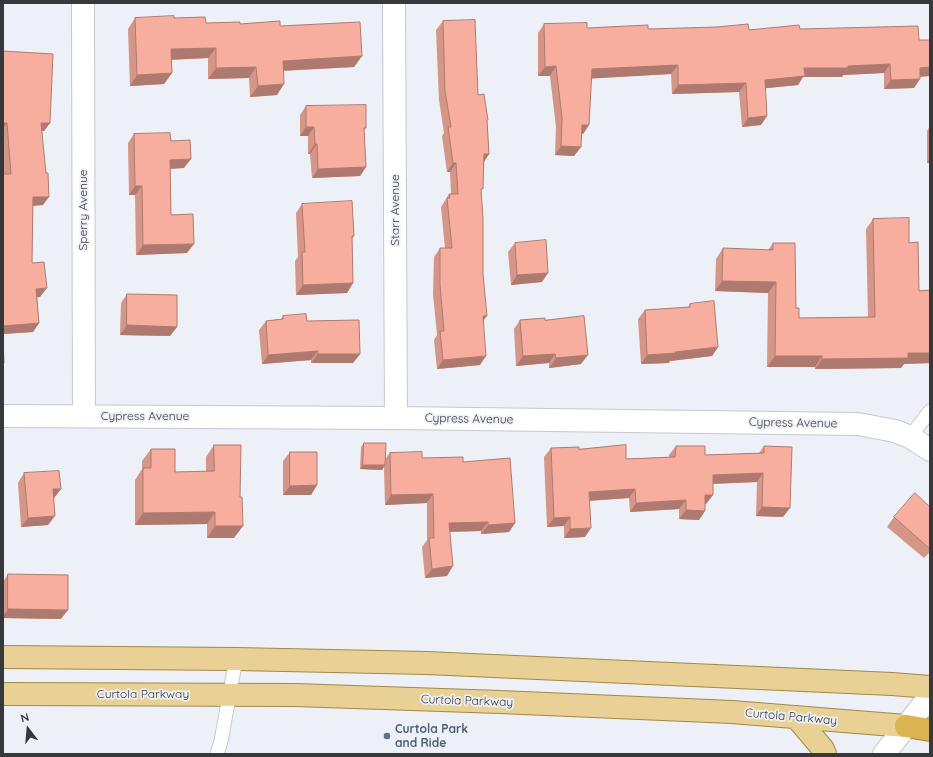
<!DOCTYPE html>
<html>
<head>
<meta charset="utf-8">
<style>
	body { margin:0 }
	#map { position:relative; width:933px; height:757px; overflow:hidden; background:#edf0f6; font-family:Quicksand,sans-serif }
	canvas { display:block }
	.frame { position:absolute; inset:0; border:4px solid #37383b; pointer-events:none }
	.north { position:absolute; left:8px; top:709px; width:40px; height:40px; -webkit-text-stroke:3px #edf0f6; paint-order:stroke; rotate:344deg; font-size:11px; font-weight:700; line-height:16px; text-align:center; color:#37383b }
	.north::after { content:''; display:block; margin:auto; width:14px; height:18px; background:#37383b; clip-path:polygon(50% 0,100% 100%,50% 72%,0 100%) }
</style>
</head>
<body>
<div id="map">
<canvas width="933" height="757"></canvas>
<div class="frame"></div>
<div class="north">N</div>
</div>
<script>
const ctx = document.querySelector('canvas').getContext('2d');
ctx.lineJoin = 'round';
function strokePath(path, color, width, dash) {
  ctx.strokeStyle = color;
  ctx.lineWidth = width;
  ctx.lineCap = dash ? 'butt' : 'round';
  ctx.setLineDash(dash || []);
  ctx.stroke(path);
}
function fill(path, color) {
  ctx.fillStyle = color;
  ctx.fill(path, 'evenodd');
}
function drawText(font, color, halo, rows, align = 'center') {
  ctx.font = font + ' Quicksand,sans-serif';
  ctx.lineWidth = 3.5;
  ctx.setLineDash([]);
  ctx.textBaseline = 'middle';
  ctx.strokeStyle = halo;
  ctx.fillStyle = color;
  for (const [text, x, y, turn = 0] of rows) {
    ctx.save();
    ctx.translate(x, y);
    ctx.rotate((+turn || 0) * Math.PI / 180);
    ctx.textAlign = isNaN(turn) ? turn : align;
    if (halo) ctx.strokeText(text, 0, 0);
    ctx.fillText(text, 0, 0);
    ctx.restore();
  }
}
const service = new Path2D(`
	M910,437l20,-26
	M217,754l4,-13 15,-82`);
const minor = new Path2D(`
	M83,3l1,413
	M394,3l2,415
	M3,416l393,2 462,6 37,7 15,6 20,13`);
const tertiary = new Path2D(`
	M884,754l46,-58`);
const primary = new Path2D(`
	M3,657l233,2 191,4 465,21 38,3
	M3,694l292,1 205,7 232,10 174,14
	M796,717l27,32 2,5`);
const motorway = new Path2D(`
	M906,726l24,4`);
const wall = new Path2D(`
	M135,18h39l32,5 34,1 40,2 82,30 -8,11 -71,4 -6,24 -27,2 -1,-19 -41,1v-21l-37,2 1,13 -8,11 -34,2 -2,-57z
	M443,21l35,74 9,27 2,32 -5,8 -3,30 2,129 -3,44 -43,4 -3,-29 3,-5 -4,-41 1,-37 6,-9h5l-4,-41 8,-13h2l-1,-22h-3l-5,-36 2,-3 -5,-33 -3,-70z
	M544,24l43,4 61,1 101,1 51,-1 119,11h11v36l-10,1v2l-6,9 -30,1v-16l-41,2 -1,2h-39l-5,8 -33,3 2,28 -6,9 -19,2 -3,-35 -67,2 -1,-20 -80,4 -2,47 -6,9h-2v13l-7,9 -19,-1 1,-28 -6,-51h-12v-43z
	M3,51l47,72 -6,8h-2l1,74 -10,1 -1,57 8,34h-3l2,26 -6,9 -30,2v-160h1l-1,-15z
	M306,106l60,22 -2,2 2,37 -6,9 -48,2 -2,-24h-2v-18h-8v-21z
	M930,126v37h-3v-32z
	M134,134l37,7 13,27 -14,1 1,46 16,38 -51,2 -1,-60h-6l-1,-52z
	M302,204l52,32 -2,3 1,44 -6,10 -51,2 -1,-34 3,-4 -2,-44z
	M873,219l36,24 10,48 11,-1v73l-26,1 -3,4 -86,1v-2h-48l1,-74 -53,-2 1,-32 7,-11 45,2 5,-7 26,75 69,-1 -2,-88z
	M515,243l27,39 -31,3 -3,-33z
	M127,294l50,33 -7,9 -50,-1 1,-32z
	M690,304l28,43 -6,9 -42,5 -1,2 -28,1 -3,-45 7,-9 43,-3z
	M283,316l24,5 53,33 -7,9h-42v-3l-49,4 -3,-34 7,-9 15,-2z
	M520,320h25l36,44 -32,4v-5l-33,3 -2,-37z
	M364,443l21,16 5,-6 32,5 41,4 52,61 -6,9 -28,2v-3l-31,1 -3,44 -22,2 -3,-31 5,-7v-37l-42,2 -1,-38 -2,3 -22,-1 1,-22z
	M214,445l20,93h-27v-14l-72,1v-45l7,-11v-8l9,-12 24,23 31,-1v-14z
	M676,446l29,9 54,-2 5,-7 19,71 -27,-1 1,-34 -44,2v11l-7,9h-1v7l-6,9 -20,-1v-10l-49,3 -1,-14 -39,3 -5,36 -21,1v-12l-17,1 -3,-70 7,-9 28,1 47,10 43,-2v-2z
	M290,452l27,33 -6,10h-28v-34z
	M24,473l37,16 -7,9 -6,27 -27,2 -3,-44z
	M930,507v45l-6,6 -37,-31 7,-10z
	M8,574l53,45 -58,-1v-36z`);
const shadedWall = new Path2D(`
	M216,48l-8,10 -45,2 8,-11z
	M362,56l-8,11 -79,4 8,-10z
	M890,64l-6,9 -41,2 -1,2h-39l-5,8 -40,4 7,-9 39,-12z
	M678,65l-7,9 -86,5 7,-10z
	M556,66l-6,10h-12l7,-9z
	M256,67l-7,11 -41,1 8,-11z
	M930,67v9l-17,1 7,-9z
	M172,73l-8,11 -34,2 7,-11z
	M920,79l-6,9 -30,1 7,-9z
	M746,83l-7,9 -67,2 6,-9z
	M284,84l-7,11 -27,2 8,-11z
	M767,116l-6,9 -19,2 6,-9z
	M3,123h4l-4,5z
	M41,123h9l-6,8h-9z
	M582,125h7l-6,9h-8z
	M306,127h8l-6,9h-8z
	M315,144h2l-7,10h-2z
	M561,146l20,1 -7,9 -19,-1z
	M484,154h5l-6,9z
	M930,158v5h-3z
	M191,159l-7,9 -21,1 7,-9z
	M453,163h3l-6,9h-3z
	M366,167l-6,9 -48,2 6,-9z
	M135,186h7l-7,9h-6z
	M33,197h16l-6,8 -16,1z
	M194,244l-7,9 -51,2 7,-10z
	M548,273l-6,9 -31,3 6,-10z
	M722,281l54,1 -8,11 -53,-2z
	M353,283l-6,10 -51,2 7,-10z
	M47,288l-7,9 -10,1 6,-9z
	M483,316h4l-7,9z
	M39,323l-6,9 -30,2v-8z
	M127,325l50,2 -7,9 -50,-1z
	M718,347l-6,9 -42,5 -1,2 -28,1 6,-9z
	M318,351l-7,9 -49,4 6,-9z
	M908,353h22v10l-26,1 -3,4 -86,1 7,-10z
	M318,354h42l-7,9h-42z
	M555,354l-6,9 -33,3 7,-10z
	M588,355l-7,9 -32,4 7,-10z
	M486,356l-6,9 -43,4 6,-9z
	M775,356h47l-7,11h-48z
	M363,465h22l-3,5 -22,-1z
	M763,473l-6,9 -51,2 7,-9z
	M317,485l-6,10h-28l7,-9z
	M53,489h8l-7,9 -8,1z
	M635,489l-6,9 -46,3 6,-9z
	M433,494l-6,9 -42,2 6,-10z
	M705,495h8l-7,9h-7z
	M686,500l-7,9 -49,3 6,-9z
	M762,507l28,1 -7,9 -27,-1z
	M686,510l19,1 -6,9 -20,-1z
	M215,512l-8,12 -72,1 8,-12z
	M55,516l-7,9 -27,2 7,-9z
	M570,517l-6,9 -17,1 7,-9z
	M488,522l-7,9 -39,1 7,-9z
	M515,523l-6,9 -28,2 7,-9z
	M215,526h28l-9,12h-27z
	M591,528l-6,9 -21,1 6,-9z
	M453,566l-6,10 -22,2 7,-9z
	M8,609l60,1 -7,9 -58,-1v-2z`);
const building = new Path2D(`
	M174,16v2l31,-1 1,6 34,-1v2l40,-3v5l80,-4 2,34 -79,5 1,23 -26,2 -2,-19 -40,1v-20l-45,1 1,24 -35,2 -2,-57z
	M475,20l3,75 6,-1 4,26h-1l2,34h-5l-1,35h-2l2,29v56l4,42h-4l3,40 -43,4 -3,-29h4l-4,-46v-37h12l-5,-50h3l-1,-4h9l-2,-31h-3l-5,-36h3l-6,-36 -2,-70z
	M587,23v5l61,-3v4l69,-2 31,-3 1,6 50,-5 1,4 118,-3 1,14h11v27l-10,1v11l-29,1 -1,-16 -42,2v2h-44l1,8 -40,4 2,36 -19,2 -2,-35 -68,2v-20l-86,4 -3,56h-7l-1,22 -20,-1 1,-28 -6,-52 -11,1 -1,-43z
	M3,51l50,3 -3,69h-9l5,50h2l1,24h-16l-1,66 12,-1 3,26 -11,1 3,34 -36,3v-152h8l-4,-51h-4z
	M366,105v23h-2l2,39 -48,2 -1,-25h-2l-1,-17h-8v-21z
	M170,133l1,8 19,-1 1,19 -21,1 1,55 22,-1 1,30 -51,1 -1,-59h-7l-1,-52z
	M352,201l2,35h-2l1,47 -50,2 -1,-33h3l-3,-48z
	M909,218v25l9,-1 1,49 11,-1v63h-22v5l-86,1v-3h-47l1,-74 -54,-1 1,-33 50,2v-7h22l1,65h3v10l76,-1 -2,-98z
	M546,240l2,33 -31,2 -2,-32z
	M127,294l50,1v32l-50,-2z
	M714,301l4,46 -43,5 1,1 -29,2 -2,-45 45,-3v-3z
	M306,314l1,7 52,-1 1,34h-42v-3l-50,4 -2,-34 17,-2v-3z
	M584,316l4,39 -32,3 -1,-4 -32,2 -3,-36 25,-2v2z
	M3,339l1,24h-1z
	M364,443h22l-1,22h-22z
	M214,445h27l-1,52h2l1,29h-28v-14l-72,1v-45h8v-19h24v23l39,-1z
	M626,445v14l49,-2 1,-11h29v9l59,-2v-7l28,1 -2,61 -28,-1 1,-34 -50,2v20h-8v16l-19,-1v-10l-50,3 -1,-14 -46,3 2,36 -21,1v-12l-16,1 -3,-70 28,-1v2z
	M290,452h27v33l-27,1z
	M422,452v6l41,-1v5l47,-4 5,65 -27,2v-3l-39,1 4,43 -21,3 -3,-31h5l-1,-44 -42,1 -1,-42z
	M59,471l2,18h-8l2,27 -27,2 -4,-45z
	M915,493l15,14v9l-1,1 1,1v31l-36,-32z
	M8,574l60,1v35l-60,-1z`);
const markers = [
	[387,736,4,"#5c6f8a"]
];
const streetNames = [
	["Sperry Avenue",83,210,-90],
	["Starr Avenue",395,210,-90],
	["Cypress Avenue",145,416],
	["Cypress Avenue",469,419,1],
	["Cypress Avenue",793,423,1],
	["Curtola Parkway",143,694],
	["Curtola Parkway",467,701,2],
	["Curtola Parkway",791,717,5]
];
const serviceNames = [
	["Curtola Park",395,729],
	["and Ride",395,743]
];
strokePath(service, '#c5c8ce', 15);
strokePath(minor, '#c5c8ce', 24);
strokePath(tertiary, '#c5c8ce', 24);
strokePath(primary, '#a28849', 24);
strokePath(motorway, '#a28849', 24);
strokePath(service, '#fff', 13);
strokePath(minor, '#fff', 22);
strokePath(tertiary, '#fff', 22);
strokePath(primary, '#e9d196', 22);
strokePath(motorway, '#dbb350', 22);
fill(wall, '#d59688');
fill(shadedWall, '#ae7a6f');
fill(building, '#f8ae9e');
strokePath(building, '#ae7a6f', 1);
for (const [x, y, r, color] of markers) {
  const dot = new Path2D();
  dot.arc(x, y, r, 0, 2 * Math.PI);
  ctx.fillStyle = color;
  ctx.fill(dot);
  strokePath(dot, '#edf0f6', 1.5);
}
drawText('12px', '#37383b', '#edf0f6', streetNames);
drawText('bold 12px', '#4e5e75', '#edf0f6', serviceNames, 'left');
</script>
</body>
</html>
